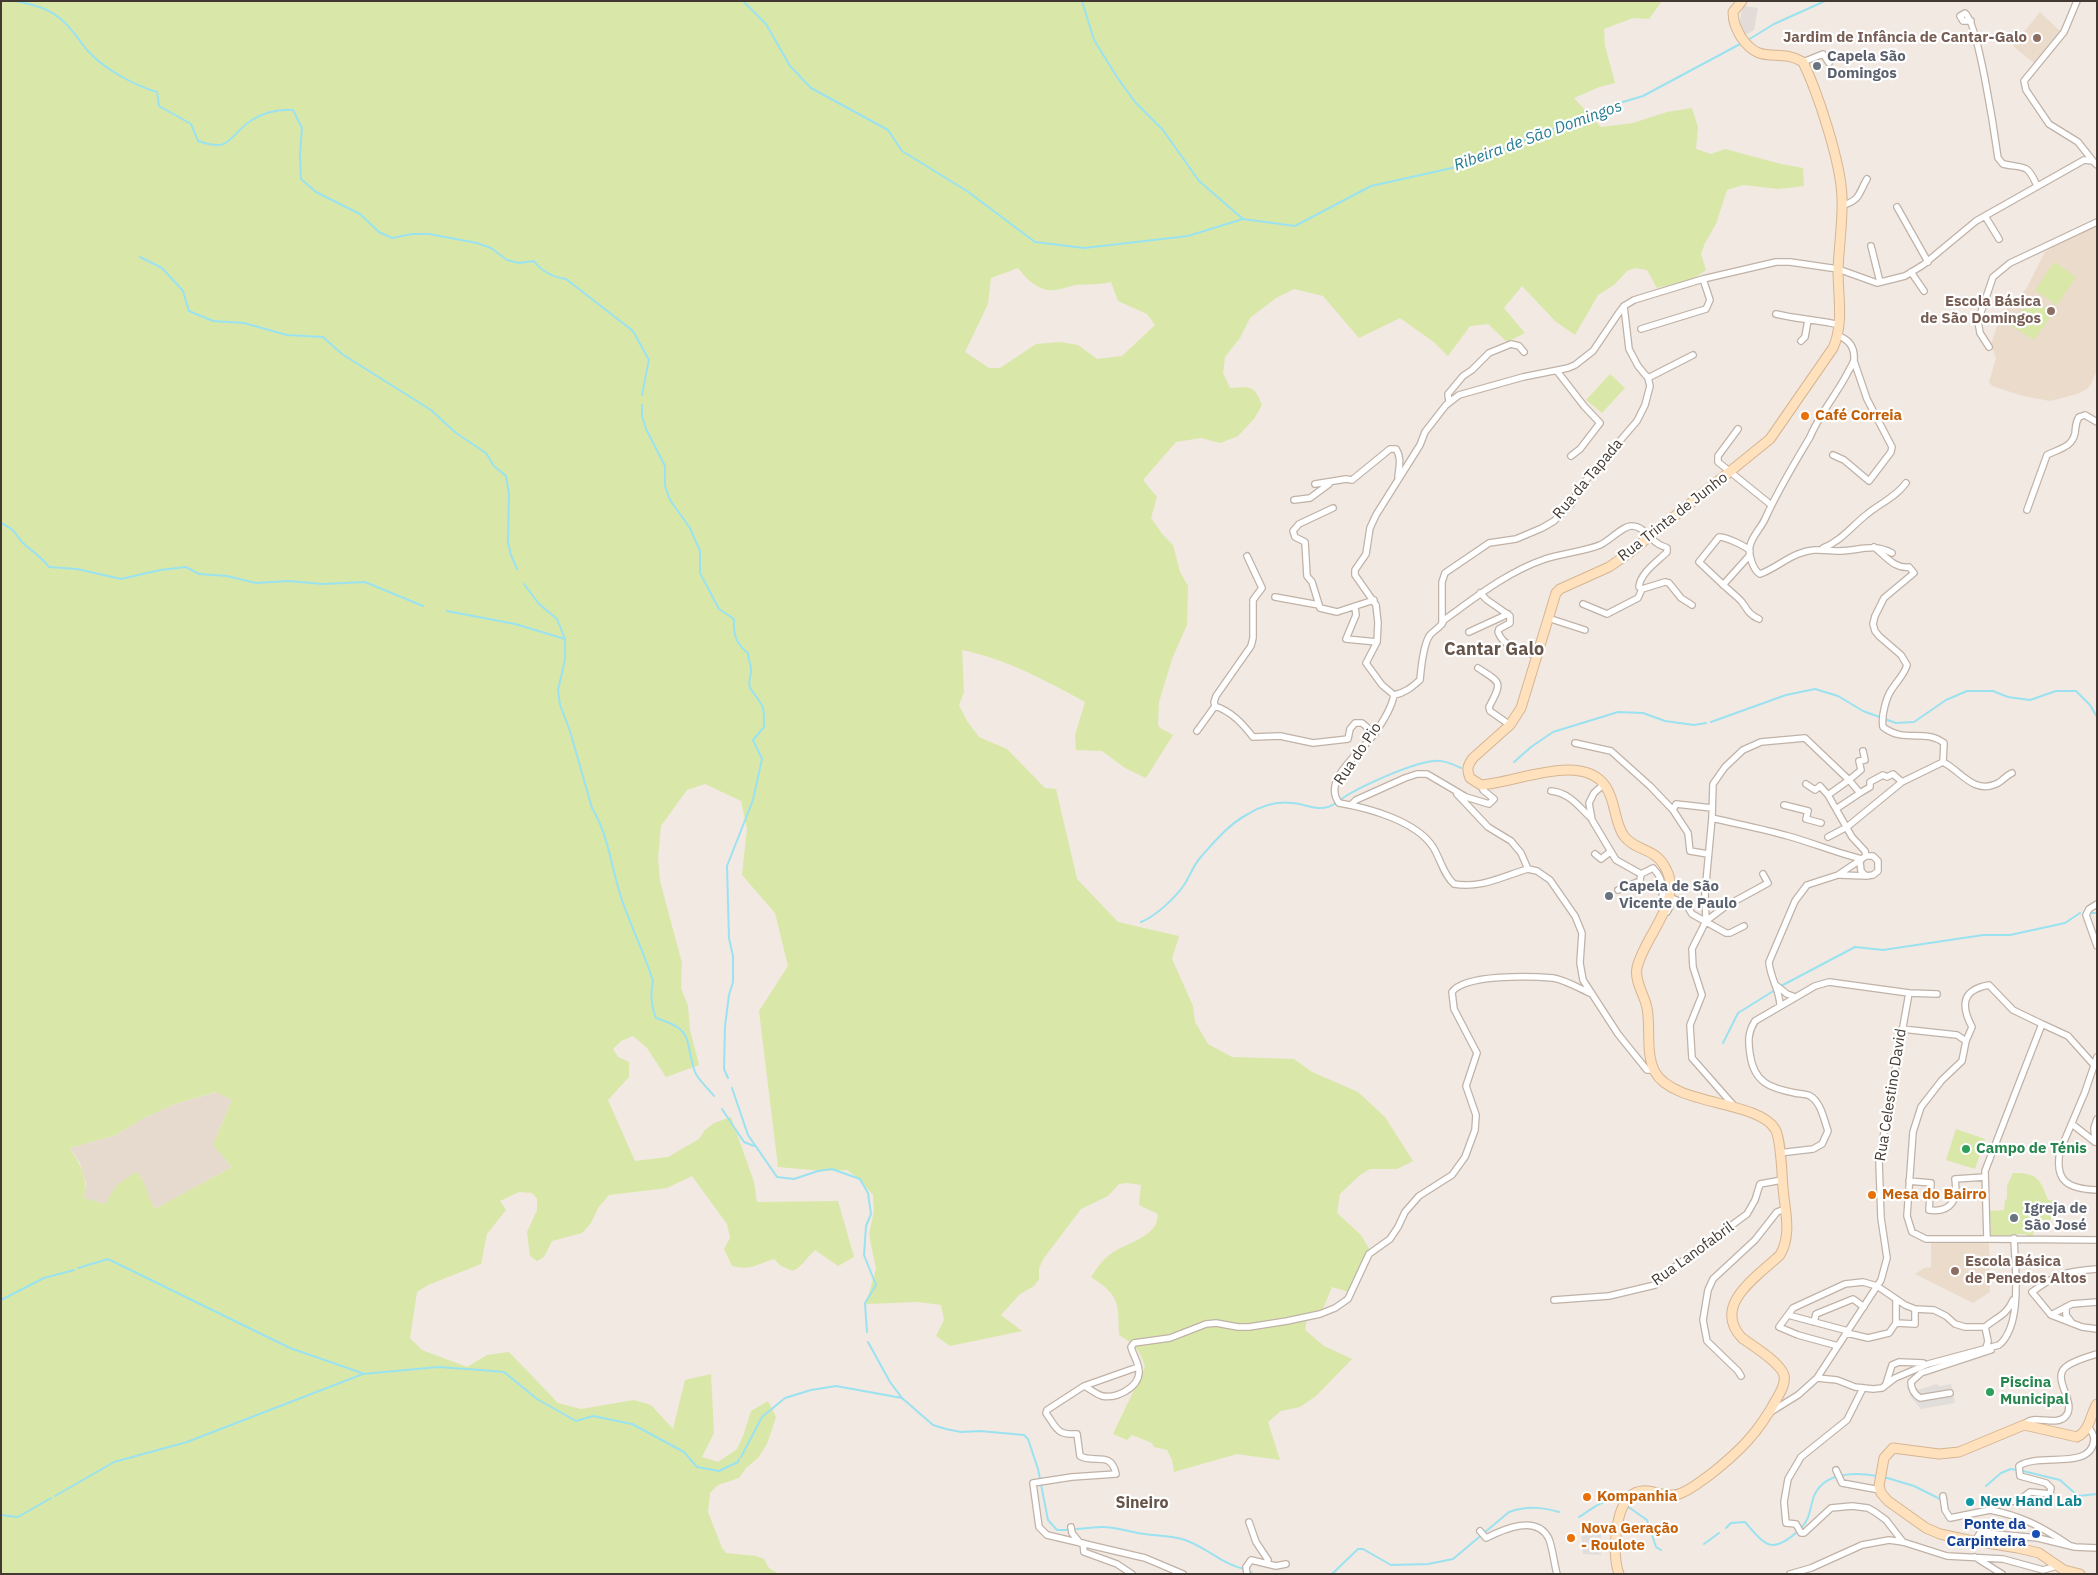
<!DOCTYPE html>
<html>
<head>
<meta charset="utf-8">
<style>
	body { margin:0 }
	#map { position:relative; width:2098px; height:1575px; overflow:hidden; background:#f1e9e2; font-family:"IBM Plex Sans",sans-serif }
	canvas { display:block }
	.frame { position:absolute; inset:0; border:2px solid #433932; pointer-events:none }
</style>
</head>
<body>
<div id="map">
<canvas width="2098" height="1575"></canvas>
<div class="frame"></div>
</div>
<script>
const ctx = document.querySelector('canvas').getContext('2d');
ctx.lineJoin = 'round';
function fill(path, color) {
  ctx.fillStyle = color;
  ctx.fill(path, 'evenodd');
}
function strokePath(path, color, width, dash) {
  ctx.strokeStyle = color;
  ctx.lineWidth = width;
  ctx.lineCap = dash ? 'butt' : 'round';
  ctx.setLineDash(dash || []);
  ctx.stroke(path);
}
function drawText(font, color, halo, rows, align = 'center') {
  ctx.font = font + ' "IBM Plex Sans",sans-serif';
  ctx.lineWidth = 4.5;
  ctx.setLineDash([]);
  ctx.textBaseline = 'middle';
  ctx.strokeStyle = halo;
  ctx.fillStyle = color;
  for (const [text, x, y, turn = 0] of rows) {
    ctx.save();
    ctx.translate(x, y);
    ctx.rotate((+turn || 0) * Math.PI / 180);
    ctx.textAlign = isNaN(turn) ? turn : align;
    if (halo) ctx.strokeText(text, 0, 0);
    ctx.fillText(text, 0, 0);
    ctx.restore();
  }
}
const residential = new Path2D(`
	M217,1092l15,8 -19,45 19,22 -77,42 -9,-16 -5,-17 -35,28 -22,-6 2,-15 -6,-20 -10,-15 46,-13 28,-17 31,-14z`);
const industrial = new Path2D(`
	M1743,6l15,2 -4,22 -12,7 -6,-13 3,-1z`);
const education = new Path2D(`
	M2040,12l20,19 -26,32 -21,-17z
	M2097,226v144l-6,14 -4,5 -10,5 -27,7 -27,-5 -31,-10 -3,-4 7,-24 -5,-14 6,-18 10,-18 19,-19 19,-37 8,-5z
	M1931,1242l58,1 1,49 -17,11 -58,-29 9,-6 7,-1z`);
const green = new Path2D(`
	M1,1h1661l-13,18 -16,-1 -29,11 1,17 10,37 -16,4 -25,11 27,29 32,-4 34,-11 25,-4 6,19 -2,22 15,5 14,-5 56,15 22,4 1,18 -26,3 -35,-4 -16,5 -11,34 -11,19 -4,11 5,16 -13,9 -36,9 -10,-18 -12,-2 -8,3 -13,14 -16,10 -23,40 -20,-14 -33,-35 -18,22 21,25 -18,9 -19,-18 -18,2 -22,30 -13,-13 -35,-25 -41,20 -36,-42 -29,-7 -18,9 -26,20 -10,20 -15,19 -2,16 7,15c20,-1 24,-4 32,17l-8,14 -16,17 -18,7 -19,-5 -25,4 -33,38 14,17 -6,21 12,17 10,10 7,27 8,14 -1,39 -15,34 -13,43 -1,23 2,3 13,7 -27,43 -21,-10 -23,-17 -26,-1 -1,-15 10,-33c-38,-21 -79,-43 -123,-52l2,42 -5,13 8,16 12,16 28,12 38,39 11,1 21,90 41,43 61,14 -7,23 21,47 2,16 13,22 24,13 62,2 18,13 46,20 27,25 28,44 -16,8h-27l-10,6 -20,19 -3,19 24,22 10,17 -22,40 -17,-5 -10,24 -15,7 -2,12 19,16 28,13 -36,37 -16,11 -19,4 -13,11 12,38 -43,-6 -63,18 -2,-12 -5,-10 -13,-3 -2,-4 -20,-8 -5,5 -14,-6 32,-67c-5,-17 -11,-23 -26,-32 -1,-33 1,-39 -28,-58 6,-9 12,-18 21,-24 16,-11 46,-16 46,-39l-19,-9 2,-20 -14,-2 -8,1 -11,12 -27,13 -37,49 -5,10v11l-5,7 -14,8 -19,21 21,16 -72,15 -14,-10 8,-16 -3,-15 -23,-3 -52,2 10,-35 -7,-34 5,-25 -1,-15 -13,-15 -13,-10 -25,1 -44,-4 -19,-156 29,-45 -13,-53 -33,-38 5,-46 -6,-28 -36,-17 -18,6 -26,36 -3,32 2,23 22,82 -1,25 7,18 2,24 9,35 -33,12 -19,-29 -14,-12 -12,5 -8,8 5,8 11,5v15l-21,23 27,61 33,-4 31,-18 6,-9 9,-7 17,-6 23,65 3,20 81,-1 16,56 -16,9 -23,-16c-9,8 -11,15 -22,21l-12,-5 -7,-7c-17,5 -24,12 -42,7l-8,-17 6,-11 -3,-14 -35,-48 -25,12 -58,7 -11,13 -7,15 -9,10 -30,8 -8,16 -7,4 -7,-5 -3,-24 10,-22v-11l-5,-6 -13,-1 -19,9 6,9 -19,24 -6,30 -53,21 -11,7 -7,46 12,12 45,17 20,-12 22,-3 49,51 23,6 53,-9 17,5 22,24 12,-49 26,-6 3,59 -12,24 16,5 19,-13 6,-13 8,-25 17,-10 8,16 -9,27 -9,14 -12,10 -7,10 -21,7 -8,8 -2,19 14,36 4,5 30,3 8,3 5,9 10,6h-778zM1018,268c11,14 23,26 43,21 5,-1 9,-3 15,-4 13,-1 22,0 35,-3l7,19 29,13 8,11 -33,31 -25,3 -19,-14 -18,-3 -24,2 -36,24h-11l-24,-16 23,-48 3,-26zM216,1092l16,8 -19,45 19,22 -77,42c-7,-11 -10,-29 -18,-37 -16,8 -25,16 -31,32l-22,-6c4,-23 -3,-31 -14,-50l46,-13 28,-17 31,-14z
	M2054,262l22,15 -19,28 -22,-15z
	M2031,298l22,15 -19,27 -22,-14z
	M1610,374l15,14 -23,25 -16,-13z
	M1956,1129l29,10 -10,30 -29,-9z
	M2013,1173c24,0 27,5 35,27l9,1 4,8 -10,4v7l-17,1 -1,15h-6l-1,-2c-13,0 -23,2 -35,3l-1,-26 14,-1 1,-10 2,-1v-13z`);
const parking = new Path2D(`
	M1936,1384l4,2 11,-2 4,19 -34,6 -11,-13v-7l6,-1 2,2z
	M1601,1522v33l-18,-1 -2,-25 6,-1 1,-3z`);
const stream = new Path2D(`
	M15,1c27,5 42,10 59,32 6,7 10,15 17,21 15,16 45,32 66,38l2,14 32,18 7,17c35,12 29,-5 54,-21 13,-8 26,-11 41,-10l9,18 -2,27 1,24 15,13 44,22 19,18 13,6 20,-4h17l48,9 14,5 16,12 12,3 15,-2c8,11 18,16 32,18l67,52 16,29 -7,35
	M743,1l23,23 24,42 21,22 77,42 14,21 65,40 68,51 49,6 104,-12 55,-17
	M1082,1l12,39 23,37 18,25 28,28 36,51 44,38 52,7 76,-40 90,-20 152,-61 30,-9 99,-53
	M1748,40l26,-16 51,-23
	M140,257l22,11 21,23 6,20 24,10 31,2 43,12 36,2 19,17 89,56 25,23 30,20 8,13 12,10 3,18 -1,49 3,12 6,14
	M642,405v11l4,13 19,37v20l5,14 20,28 10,23v22l19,36 15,10c-1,15 2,25 14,34 0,7 4,13 3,19 -1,7 -4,13 1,19 13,17 12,15 12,36l-11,13 9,19 -9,41 -26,66 2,72 4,18v26l-4,13 -4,31 -1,43 4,9
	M1,523c13,6 13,9 21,19 9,9 18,13 27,25l28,2 44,10 39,-9 26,-3 13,7 28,2 29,7 32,-2 35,3 42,-2 58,24
	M524,584l15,20 18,15 8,20
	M447,611l68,13 50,15v21l-7,30 2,15 10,26 22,77c17,28 19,59 29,89 9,28 23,55 32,84 -3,13 -2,24 3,37 39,12 28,21 39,54 3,8 14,17 19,24
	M1711,722l75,-27 29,-6 23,7 25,15 33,12 18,-1 32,-22 21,-9h26l15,6 22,3 26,-9h20l14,14 7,12
	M1514,762l17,-15 22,-15 65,-20 25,1 22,8 29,4 12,-2
	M1340,800c18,-13 72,-37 94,-39 10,-1 18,3 27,7
	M2091,913h6
	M1141,922c15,-6 34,-24 43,-37 6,-9 9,-19 16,-27 14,-16 29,-34 48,-44 13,-8 28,-13 44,-11 16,1 28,11 44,0
	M1781,986l74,-39 28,3 100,-15h27l55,-12 15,-10
	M1723,1043l15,-30 37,-23
	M732,1088l16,47 29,42 17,2 24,-8 14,-2 28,10 8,14 3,21 -5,12 -2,29 12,30 -11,18 2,29
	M722,1109l22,33 10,4
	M78,1268l30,-9 182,89 72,25
	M1,1300l43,-22 30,-8
	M868,1342l22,40 12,16
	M468,1369l36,3 33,27 39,22 17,-5 39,8 52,28 13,15 22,4 19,-9 1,-3
	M741,1457l21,-40 23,-19 26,-8 25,-4 66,12 31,27 13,4 15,3 19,-1 44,4 4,4 10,30 10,51 9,10c15,1 30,-3 45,-3 15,0 28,5 42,7 13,2 25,1 38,5 22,6 39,25 62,30
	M1884,1477l30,9 28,14 5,-1
	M1986,1486l15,-13 10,-4 12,2 37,9 18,16 19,-2
	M55,1496l59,-34 73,-20 176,-68 75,-7 28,2
	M1627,1506l20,14 9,27 5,3
	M1,1515l17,2 33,-19
	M1579,1517c14,-8 26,-22 42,-14
	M1726,1528l5,-5 14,-1c20,23 26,33 52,10
	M1801,1528c9,-8 9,-21 13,-32 10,-24 41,-24 63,-20
	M1704,1544l15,-11
	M1249,1571l4,3
	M1332,1574l26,-25h5l28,16 37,-1 25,-5 56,-47c18,-6 32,-5 50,0`);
const street = new Path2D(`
	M2077,1l-13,31 -40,49 2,9 23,34 29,18 15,19
	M1971,21h-8l-3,-5 5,-3c13,9 30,123 33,145l5,6c21,5 24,-2 34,22
	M1803,62l20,-8 6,9
	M1841,206c20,-6 17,-12 26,-27
	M1897,207l31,55
	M1985,216l14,23
	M1871,246l9,36
	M1911,272l13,19
	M1776,314c21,5 42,6 64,11
	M1641,329l65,-20 4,-9 -7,-21
	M1839,336c10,4 16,12 15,24 -1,4 -5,10 -7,14 -11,21 -28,41 -37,63 -16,27 -32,53 -45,82 -4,9 -13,17 -15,27 -2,8 3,24 10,28 14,-5 25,-15 38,-20 15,-6 23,-4 38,-3 22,1 35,-9 56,2
	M1801,341l4,-4 3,-17
	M1989,347l-9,-14 -2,-12 15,-44 17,-14 87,-41
	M1557,371l27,35 16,17 -20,26 -9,7
	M1648,378l45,-23
	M1449,402l-1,-8 15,-18 9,-6 17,-17 22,-9 8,2 5,6
	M1738,429l-20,27v6l52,42
	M1833,455l11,5 25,21 22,-29 1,-5 -25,-48 -13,-38
	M1315,484l31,-5 6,1 38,-31h6c6,9 3,18 2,28
	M1294,500l16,-2 19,-14
	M1333,508l-34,16 -6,7 2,6 10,5 2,34 5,6 8,26 17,4 37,-12
	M2027,510l20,-55c11,-6 25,-7 28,-22 1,-6 0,-10 4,-16l6,-2 12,7
	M1823,548c18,-7 28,-21 43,-33 14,-12 29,-17 40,-32
	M1247,556l15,32 -9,12v38l-2,8 -35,50 -2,6 1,4c17,6 27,17 38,31l27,-1 33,7 35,-4 2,-10 5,-6h7l13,11
	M1723,585l26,-29 1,-5c-4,-5 -24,-14 -31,-14l-20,25c13,12 25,24 38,35 11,9 7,15 22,22
	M1480,593l7,7 23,16v7l-11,6 -1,3c5,15 25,20 38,23
	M1275,597l44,8
	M1583,604l24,10 31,-16 4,-9
	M1692,605l-11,-7 -12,-15 -4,-1 -23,7 -3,-2c1,-14 19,-26 28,-35v-4c-3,-2 -7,-2 -10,-5 -8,-5 -14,-17 -25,-17 -8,-1 -23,15 -32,19 -18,7 -37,8 -55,14 -38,13 -69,38 -101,61 -3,8 -9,9 -14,15 -7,9 -9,34 -10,45 -8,7 -15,13 -26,15l-12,-10 -16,-22 11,-21 1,-19 -2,-18 -21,-30v-5l11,-16 4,-26 6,-13 44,-70 5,-13 21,-27 13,-10 64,-18 45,-9 7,-3 18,-14 25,-37 6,-8 10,-6 69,-21 73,-17h14l48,7 39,14 28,-7 18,-11 53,-44 108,-61 9,1 4,4
	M1355,607l1,8 -10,24 31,3
	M1548,618l37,12
	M1442,624v-42l3,-9 44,-30 27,-4 26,-11 12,-7 17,-17 10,-18 56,-65 8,-16 5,-19 -2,-8 -10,-12 -9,-17 -5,-43
	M1469,632l39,-18
	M1478,668c23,15 25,13 11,39l1,4 20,14
	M1394,695c-2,11 -12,28 -19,38 -12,18 -54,46 -36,70 30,5 77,18 94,44 8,13 10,27 21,37 27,5 49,-8 74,-15
	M1197,731l18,-25
	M1575,743l36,8 39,35 23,24 15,23 2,18 18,3
	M1863,751l2,9 -6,1 2,9 -12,10 11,13 10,-6v-5l13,-7 4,2 6,-3 9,8
	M1943,762c18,9 30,32 53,22 6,-2 9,-8 16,-11
	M1604,784l-10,9 -5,10 3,17 24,40 25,14
	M1806,784l9,6 5,-4 8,9
	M1551,791c19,2 27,15 40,27
	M1457,794l31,33 23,14 10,12 7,16
	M1351,805l5,-5 49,-22 12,-4h10l39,23 23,7 5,-5 -11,-9 -2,-5
	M1784,805l24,6 -2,8 15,4
	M1836,809l16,28 13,14 1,5
	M1673,810l3,-6 36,4
	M1712,818c25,6 51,11 76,18 25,7 49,17 74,23
	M1828,837l19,-10 55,-45 41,-20 1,-19c-20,-15 -39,1 -61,-16 -2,-10 3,-30 9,-38 5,-8 12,-14 15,-24l-6,-10 -22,-19 -4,-5 -2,-7 2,-8 9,-18 30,-25 -5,-6c-15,2 -23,-11 -35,-20
	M1595,854l6,5 9,-7
	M1528,869l9,2 13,9 25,36 7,17 -2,30 3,17 35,54 29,36h8
	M1840,875l26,1
	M1618,890l22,-9 1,-7 12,-6c8,8 11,18 9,29l5,5
	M2097,904l-8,5 -3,6 11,31
	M1667,912l7,-13 12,5 6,10 34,19h4l14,-7
	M1706,921l20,-15 42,-23 -5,-9
	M1989,985l24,25 29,14 -57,147 2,68h-61l-14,-7 -5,-16 6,-84 8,-25 21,-27 20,-19 4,-20 6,-14c-11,-21 -11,-37 17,-42z
	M1777,986l10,8 8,3
	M1909,993l28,1
	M1780,1006c0,-16 -10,-28 -11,-44l26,-61 12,-16 31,-10 28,-19h7l5,5v10l-5,4 -7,1 -5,-5 -1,-9
	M2042,1024l26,12 26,29
	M1902,1029l55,6 9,6
	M2097,1057l-12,35 -25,59c-6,31 9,38 37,39
	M1735,1107l-43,-49 -2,-33 12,-30 -9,-28 -1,-18 14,-28 -1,-28 7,-75 1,-34 12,-17 18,-17 18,-8 44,-4 44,42 -21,15 8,14 24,-16
	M2072,1124l23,18 -1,-14 3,-9
	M1909,1181l22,2 -2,27c23,3 29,-11 26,-31l30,-2
	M1987,1239l110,1
	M2097,1269c-30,2 -41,5 -65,23l19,23 21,-11 25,-2
	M1554,1300l55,-4 46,-11 17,-16 75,-55 8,-14 5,-16 22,-4
	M2066,1307v8l6,8
	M1788,1315l60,16
	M2051,1315l31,12 15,2
	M1814,1322l2,-8 37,-15 11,8
	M1896,1323l19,1v-15
	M1985,1327c12,-10 22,-12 28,-27
	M1985,1327l3,14 -2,7
	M1847,1333l21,5 21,-5 7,-10v-24
	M1838,1346l-40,-11 -19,-8 14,-19 52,-24 18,-2 14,4 28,19 10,4 19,1 12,6 9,8 10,3h20
	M1741,1376l-3,-5 -31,-30 -4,-21 5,-30 5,-11 42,-39 22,-28 8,-3
	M1817,1378l20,2 18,7 18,2 9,-1 13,-10 33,-14 71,-19c24,-20 16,-78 15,-107
	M1886,1384l6,-19 7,-3 24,1
	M1084,1386l54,-19
	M1863,1388l-16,32 -46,37 -13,22 -4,23 2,21 10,1 5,9h3l27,-25 21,-2 16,2 7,4 11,8 17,22
	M1950,1393l-30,5c-6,-4 -9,-9 -9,-16l10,-9 70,-23
	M1769,1413l29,-18 19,-17 64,-98 6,-22 -6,-40 -2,-57 30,-168 -80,-11 -14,4 -60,35c-7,11 -7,20 -5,33 4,29 20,34 45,39 5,1 12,1 15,3 11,6 14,24 18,35l-6,13 -9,5 -34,4
	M2024,1425c9,-12 30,2 41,-8 14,-14 -16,-39 2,-51 9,-6 20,-9 30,-12
	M1836,1470l6,13 38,7
	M1943,1496l2,14 5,8 40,-8
	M1249,1522l7,20 12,18 -2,3
	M1071,1527l1,6 8,10
	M1480,1531l6,7c18,-9 51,-24 63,1 4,11 5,24 8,35
	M1975,1541l5,-8h5l53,5 37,9 22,1
	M1083,1543l1,9 33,12 15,10
	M2069,1545c-27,-18 -47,-29 -79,-35l3,-4 28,-7 9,-7 20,2 1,-6 -5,-5 -26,-7 -1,-10c20,-14 72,5 75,-26 0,-6 -3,-10 -7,-14
	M1975,1557l27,17
	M1183,1574l-38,-16 -98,-23 -8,-8 -6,-44 39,-6 44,-3c-5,-24 -22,-10 -36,-18l-3,-22c-20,1 -20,-5 -31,-21l1,-3 37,-24c6,3 12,8 18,10 14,3 36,-8 37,-23 1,-8 -6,-18 -8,-26l3,-4 36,-5 36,-14 10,-1 22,4h11l38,-6 33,-7 15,-6 13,-9 21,-45 21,-15 8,-12 7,-15 14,-16 33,-21 13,-18 10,-27 1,-15 -10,-29 11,-33 -23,-44 -2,-17c13,-18 79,-16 101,-14 13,2 27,11 39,16
	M1247,1574l-1,-7 5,-7 25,6 10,-2
	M1790,1574l21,-6 51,-23 27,-5 14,2 44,14 56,3 40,11 14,-4`);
const secondary = new Path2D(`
	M1619,1574c-7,-19 -4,-62 10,-77 16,-15 33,3 50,-3 12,-4 22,-13 32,-20 29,-23 47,-41 65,-74 4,-7 10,-16 8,-25 -4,-13 -31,-29 -42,-37 -31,-33 16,-62 38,-83 12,-20 5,-44 3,-67 -1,-12 -2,-50 -8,-59 -18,-29 -101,-23 -120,-57 -10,-19 -4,-44 -8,-64 -2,-12 -13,-27 -10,-40 6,-30 45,-65 30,-97 -11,-25 -30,-18 -43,-35 -10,-14 -8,-34 -18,-49 -23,-36 -90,-4 -125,-2l-11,-7c-4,-9 -2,-13 3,-20l37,-33 11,-17 35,-115 4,-4 49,-22 19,-13 142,-115 63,-91c11,-24 5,-52 5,-78 1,-25 5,-49 4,-73 -1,-34 -24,-104 -39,-135 -25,-15 -42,5 -62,-25 -5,-9 -8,-15 -8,-25l9,-11
	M2080,1574l-16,-4 -25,-17 -21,-5 -50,-8 -28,-6 -14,-6 -38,-27 -7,-8 -2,-7 5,-28 9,-10 46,6 20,-2 65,-27 53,12c13,-6 13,-22 20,-33`);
const markers = [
	[2037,38,5,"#8d6e63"],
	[1817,66,5,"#6b7280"],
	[2051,311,5,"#8d6e63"],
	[1805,416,5,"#e8710a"],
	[1609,896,5,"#6b7280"],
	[1966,1149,5,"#2e9e5b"],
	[1872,1195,5,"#e8710a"],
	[2014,1218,5,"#6b7280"],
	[1955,1271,5,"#8d6e63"],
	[1990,1392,5,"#2e9e5b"],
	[1587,1497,5,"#e8710a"],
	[1970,1502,5,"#0f9aa8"],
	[2036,1534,5,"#1a4fb4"],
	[1571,1538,5,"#e8710a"]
];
const educationNames = [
	["Jardim de Infância de Cantar-Galo",2027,38],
	["Escola Básica",2041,302],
	["de São Domingos",2041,319],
	["Escola Básica",1965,1262,"left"],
	["de Penedos Altos",1965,1279,"left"]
];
const worshipNames = [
	["Capela São",1827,57],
	["Domingos",1827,74],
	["Capela de São",1619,887],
	["Vicente de Paulo",1619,904],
	["Igreja de",2024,1209],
	["São José",2024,1226]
];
const foodNames = [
	["Café Correia",1815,416],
	["Mesa do Bairro",1882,1195],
	["Kompanhia",1597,1497],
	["Nova Geração",1581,1529],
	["- Roulote",1581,1546]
];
const streetNames = [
	["Rua da Tapada",1588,479,-50],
	["Rua Trinta de Junho",1673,517,-38],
	["Rua do Pio",1358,754,-56],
	["Rua Celestino David",1891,1095,-81],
	["Rua Lanofabril",1693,1254,-36]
];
const leisureNames = [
	["Campo de Ténis",1976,1149],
	["Piscina",2000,1383],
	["Municipal",2000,1400]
];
const cultureNames = [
	["New Hand Lab",1980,1502]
];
const transitNames = [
	["Ponte da",2026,1525],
	["Carpinteira",2026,1542]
];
const waterNames = [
	["Ribeira de São Domingos",1538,136,-20]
];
const neighbourhoodNames = [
	["Sineiro",1142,1503]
];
const quarterNames = [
	["Cantar Galo",1494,650]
];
fill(residential, '#e6dacf');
fill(industrial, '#e3dbd7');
fill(education, '#ebdbcb');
fill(green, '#d9e8a8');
fill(parking, '#e1dddb');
strokePath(stream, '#9be2f1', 2);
strokePath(street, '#c0b2a7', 8);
strokePath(secondary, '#d6b592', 11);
strokePath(street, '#fff', 5.5);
strokePath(secondary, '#ffe1be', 9);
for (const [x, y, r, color] of markers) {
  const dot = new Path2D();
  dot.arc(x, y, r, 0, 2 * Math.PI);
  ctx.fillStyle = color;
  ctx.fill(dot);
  strokePath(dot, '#fff', 2);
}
drawText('bold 15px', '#785e54', '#fff', educationNames, 'right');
drawText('bold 15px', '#5b616d', '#fff', worshipNames, 'left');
drawText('bold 15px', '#c56008', '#fff', foodNames, 'left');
drawText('15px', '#433932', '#fff', streetNames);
drawText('bold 15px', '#27864d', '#fff', leisureNames, 'left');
drawText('bold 15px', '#0d838f', '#fff', cultureNames, 'left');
drawText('bold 15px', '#164399', '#fff', transitNames, 'right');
drawText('italic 16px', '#257b90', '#fff', waterNames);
drawText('bold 16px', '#665449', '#fff', neighbourhoodNames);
drawText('bold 18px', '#665449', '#fff', quarterNames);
</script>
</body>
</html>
